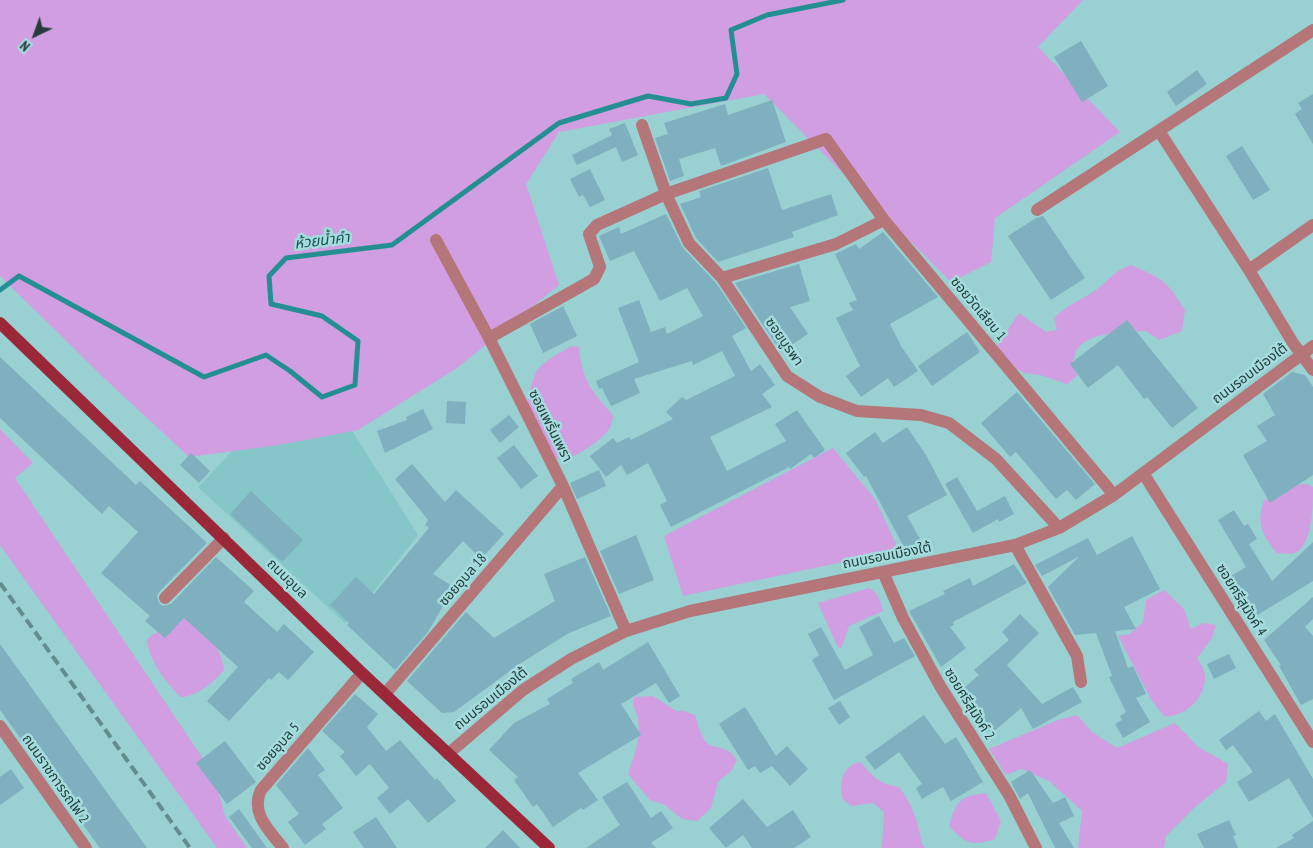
<!DOCTYPE html>
<html>
<head>
<meta charset="utf-8">
<style>
	body { margin:0 }
	#map { position:relative; width:1313px; height:848px; overflow:hidden; background:#99d0d1; font-family:"PT Sans Narrow",sans-serif }
	canvas { display:block }
	.north { position:absolute; left:10px; top:10px; width:50px; height:50px; -webkit-text-stroke:4px #a5ddde; paint-order:stroke; rotate:222deg; font-size:14px; font-weight:700; line-height:20px; text-align:center; color:#253c3c }
	.north::after { content:''; display:block; margin:auto; width:18px; height:22px; background:#253c3c; clip-path:polygon(50% 0,100% 100%,50% 72%,0 100%) }
</style>
</head>
<body>
<div id="map">
<canvas width="1313" height="848"></canvas>
<div class="north">N</div>
</div>
<script>
const ctx = document.querySelector('canvas').getContext('2d');
ctx.lineJoin = 'round';
function fill(path, color) {
  ctx.fillStyle = color;
  ctx.fill(path, 'evenodd');
}
function strokePath(path, color, width, dash) {
  ctx.strokeStyle = color;
  ctx.lineWidth = width;
  ctx.lineCap = dash ? 'butt' : 'round';
  ctx.setLineDash(dash || []);
  ctx.stroke(path);
}
function drawText(font, color, halo, rows, align = 'center') {
  ctx.font = font + ' "PT Sans Narrow","Noto Sans Thai",sans-serif';
  ctx.lineWidth = 5;
  ctx.setLineDash([]);
  ctx.textBaseline = 'middle';
  ctx.strokeStyle = halo;
  ctx.fillStyle = color;
  for (const [text, x, y, turn = 0] of rows) {
    ctx.save();
    ctx.translate(x, y);
    ctx.rotate((+turn || 0) * Math.PI / 180);
    ctx.textAlign = isNaN(turn) ? turn : align;
    if (halo) ctx.strokeText(text, 0, 0);
    ctx.fillText(text, 0, 0);
    ctx.restore();
  }
}
const built = new Path2D(`
	M339,410l79,125 -43,55 -30,33 -147,-136 50,-53z`);
const green = new Path2D(`
	M0,0h1083l-45,47 82,85 -125,86 -4,44 -40,20 -187,-188 -205,38 -33,52 33,101 -102,83 -99,62 -79,15 -90,12 -84,-78 -105,-103z
	M1131,265c32,14 35,15 54,45l-3,21 -23,9 -13,-9c-20,1 -67,0 -72,26 -2,6 2,13 3,19l-10,8 -27,-9 -16,-2 -15,-8 -13,-18 23,-34 27,19 11,-2 -3,-12c12,-12 24,-17 39,-26 14,-9 21,-22 38,-27z
	M571,346l8,1c2,32 14,46 34,68 0,13 -8,20 -18,28 -10,7 -25,18 -39,15 -14,-3 -24,-26 -27,-39 -4,-12 2,-35 6,-45 5,-12 26,-21 36,-28z
	M0,429l33,34 -18,15 199,297 11,41 22,32h-30l-217,-303z
	M833,448l42,51 24,51 -216,46 -19,-60z
	M1307,484l6,3c0,19 0,62 -21,67 -5,0 -11,-1 -16,-1 -14,-21 -20,-28 -12,-53l31,-15z
	M869,588c9,5 12,13 14,23l-34,15 -8,23 -4,-3 -19,-43z
	M1164,590l20,19 7,20 13,-6 12,2 -4,13 -15,20c3,5 8,12 8,18 1,21 -20,42 -41,40l-12,-15 -34,-65 12,-2 13,-12 3,-22z
	M184,618c21,8 37,29 40,52 -8,11 -30,28 -44,27 -14,-15 -31,-36 -33,-57l5,-5z
	M653,696l23,15h8l11,4c3,9 5,20 11,27 9,9 19,1 31,18l-5,10 -14,12 -7,26 -14,13 -15,-2 -17,-14 -15,-5 -22,-26c6,-18 13,-35 10,-54 -1,-9 -7,-13 -4,-23z
	M1077,715l15,17 25,16 58,-25 23,24 30,17 -2,18 -31,25 -29,29 -2,12h-86l4,-37 -33,-30 -28,-12 -15,6 -17,-26 69,-29z
	M861,762c11,15 19,22 38,25 14,18 19,35 23,57l3,4h-43l2,-36 -11,-9 -22,3 -9,-8c-2,-17 0,-33 19,-36z
	M986,793l15,28 -6,18c-24,7 -29,6 -46,-13 7,-26 12,-30 37,-33z`);
const stream = new Path2D(`
	M0,290l19,-14 185,101 62,-22 24,16 32,26 33,-12 3,-44 -36,-25 -51,-12 -2,-28 17,-18 106,-13 167,-122 89,-27 43,8 35,-6 11,-24 -6,-44 36,-15 76,-15`);
const building = new Path2D(`
	M1081,41l27,45 -26,16 -28,-45z
	M1197,70l10,14 -31,22 -9,-14z
	M1313,94v50l-18,-30 7,-5 -4,-6z
	M772,100l14,42 -65,24 -6,-18 -36,11 5,17 -14,5 -15,-43 13,-4 -4,-11 61,-19 3,11z
	M625,123l13,32 -16,7 -6,-15 -39,18 -5,-10 40,-20 -3,-6z
	M1242,146l28,44 -17,10 -27,-44z
	M768,168l14,42 49,-16 7,21 -46,17 2,5 -76,25 -22,-24 -16,-34 21,-7 -2,-6z
	M590,169l15,31 -15,7 -7,-12 -4,2 -9,-18z
	M666,214l17,34 33,35 30,45 -14,8 19,35 9,-7 15,21 -13,9 10,13 -62,30 17,34 59,-30 -11,-17 22,-14 28,40 -11,8 -3,-4 -21,15 -1,-2 -118,60 -11,-22 7,-4 -19,-38 -21,12 -6,-10 -15,12 -16,-21 23,-18 4,5 12,-6 2,3 42,-21 -7,-7 16,-15 4,3 49,-24 -13,-25 -29,14 -1,-4 -58,18 6,14 -29,13 -9,-18 -3,1 -3,-8 43,-19 -21,-54 21,-8 12,32 14,-5 2,7 36,-18 -16,-28 -27,13 -26,-50 -24,10 -11,-25 20,-9 2,7z
	M1043,216l42,62 -34,22 -43,-64 28,-18z
	M883,232l55,65 -48,27 11,22 17,25 -24,16 -6,-9 -27,19 -15,-21 14,-10 -24,-48 17,-8 -4,-7 8,-3 -22,-46 21,-10 3,5z
	M799,264l11,37 -20,6 18,27 -27,18 -46,-69z
	M563,306l14,30 -34,17 -13,-29z
	M1127,320l71,88 -26,20 -25,-31 -3,2 -26,-34 -30,23 -18,-24z
	M967,332l13,20 -48,34 -14,-20z
	M0,357l136,128 4,-4 67,62 -48,49 -2,4 2,7 4,3 8,-2 45,-47 38,34 -10,11 33,30 7,-8 30,28 -26,28 -9,-8 -8,8 -2,-2 -40,43 -22,-20 31,-34 -54,-49 -19,20 -20,-17 5,-5 -49,-43 37,-41 -29,-26 -7,8 -102,-96z
	M1292,372l13,3 8,12v88l-43,28 -27,-48 24,-14 -10,-15 18,-11 -12,-21z
	M1017,392l78,92 -19,16 -9,-10 -11,9 -40,-47 -6,5 -29,-34z
	M447,401l19,1 -1,22 -19,-1z
	M423,409l10,20 -48,24 -8,-22 30,-11 -1,-3z
	M509,415l10,12 -19,16 -10,-13z
	M907,427l19,28 21,40 -40,21 14,25 -16,8 -39,-73 -2,1 -18,-24 29,-21 8,11z
	M514,445l24,31 -17,13 -24,-31z
	M191,453l19,18 -11,12 -19,-18z
	M412,464l33,38 11,-12 48,44 -23,25 -18,-18 -30,33 21,13 -26,45 -33,38 -48,-45 2,-2 -19,-18 26,-28 18,17 55,-66 -4,-3 3,-5 -33,-41z
	M599,470l7,16 -29,13 -7,-16z
	M957,477l20,34 28,-15 9,18 -15,8 -1,-3 -25,14 -28,-49z
	M251,491l52,49 -21,22 -52,-48z
	M1234,510l10,16 4,-2 9,15 -8,5 23,37 41,-39v39l-62,38 -25,-40 20,-12 -28,-47z
	M636,535l18,45 -35,14 -19,-43z
	M1132,536l28,53 -36,18 12,22 -21,2 13,37 5,-2 13,28 -10,4 14,24 -27,16 -8,-14 7,-4 -2,-4 6,-4 -17,-35 3,-1 -16,-43 -21,2 -27,-48 32,-31 -38,20 -7,-11 53,-27 9,17z
	M585,557l26,59 -42,17 -51,32 -64,47 -12,1 -35,-32 59,-69 28,26 61,-37 -11,-27z
	M1014,564l13,19 -74,39 1,3 -4,2 16,21 -25,19 -32,-56 36,-17 -2,-3 27,-13 3,8z
	M1313,597v22l-8,8 8,9v63l-12,6 -22,-39 2,-1 -17,-25z
	M1020,614l19,19 -32,32 35,39 31,-17 9,15 -49,27 -12,-21 -30,26 -34,-40 22,-19 -5,-5 35,-30 -7,-8z
	M879,616l15,27 10,-5 11,18 -81,44 -22,-40 7,-5 -11,-21 13,-7 24,43 28,-15 -14,-28z
	M648,642l32,54 -11,7 -13,-20 -35,21 20,31 -63,38 20,27 -15,10 -2,-2 -28,19 -16,-23 -4,3 -19,-27 4,-3 -29,-27 25,-27 36,-19 -3,-5 26,-16 -2,-4 28,-17 4,8z
	M0,644l137,190 10,14h-47l-100,-138z
	M1229,654l7,14 -22,11 -7,-15z
	M355,694l23,20 -11,13 19,24 14,-11 35,40 2,-2 19,23 -28,22 -20,-24 -18,15 -13,-16 12,-10 -19,-24 -14,12 -16,-20 5,-4 -23,-21z
	M840,701l10,16 -11,8 -11,-17z
	M745,707l31,49 11,-10 21,23 -18,17 -18,-20 -12,7 -5,-7 -7,4 -29,-46z
	M1259,711l7,10 9,-7 38,65v39l-24,-40 -40,24 -12,-20 16,-10 -20,-27 -7,5 -7,-10z
	M924,715l21,29 11,-7 27,45 -32,19 -8,-14 -21,12 -6,-11 6,-4 -23,-32 -24,18 -10,-13z
	M225,741l31,41 -29,22 -31,-41z
	M308,748l17,22 -7,5 25,33 -21,16 4,5 -21,16 -17,-23 11,-8 -23,-29z
	M11,769l13,19 -24,17v-28z
	M1030,770l23,33 12,-6 9,19 -15,7 15,25h-19l-27,-55 -8,6 -9,-17z
	M627,782l24,36 10,-7 12,17 -22,15 5,5h-70l34,-23 -18,-28z
	M743,799l24,28 26,-17 18,27 -17,11h-42l-9,-13 -17,13 -17,-20z
	M239,809l28,39h-15l-23,-31z
	M376,817l21,31h-33l-11,-16z
	M1229,820l7,15 -3,1 5,12h-34l-7,-14z
	M1313,821v27h-37l18,-10 -2,-3z
	M503,830l17,18h-35z`);
const minor = new Path2D(`
	M642,125l24,69 23,49 33,35 65,98 33,21 37,14 64,4 28,8 47,36 63,69
	M1159,131l90,139 44,73 20,27
	M1037,210l276,-180
	M436,240l53,98 74,148 63,145
	M1249,270l64,-45
	M722,278l114,-34 48,-24
	M489,338l105,-59 6,-12 -11,-33 8,-9 69,-31 160,-55 58,81 230,275
	M1143,473l170,269
	M1015,545l62,111 4,26
	M883,572l20,46 37,68 69,109 27,53
	M165,598l59,-60
	M385,694l178,-208
	M0,726l86,122
	M448,754l75,-64 48,-31 55,-28 64,-20 325,-66 44,-17 55,-33 199,-149
	M283,848c-14,-18 -33,-35 -22,-58l101,-117`);
const major = new Path2D(`
	M0,323l362,350 187,175`);
const rail = new Path2D(`
	M0,583l190,265`);
const streetNames = [
	["ซอยวัดเลียบ 1",978,309,50],
	["ซอยบูรพา",784,342,55],
	["ถนนรอบเมืองใต้",1250,374,-37],
	["ซอยเพริ้มเพรา",550,426,63],
	["ถนนรอบเมืองใต้",887,556,-11],
	["ถนนอุบล",287,579,44],
	["ซอยอุบล 18",463,580,-49],
	["ซอยศรีสุมังค์ 4",1241,600,58],
	["ถนนรอบเมืองใต้",491,699,-39],
	["ซอยศรีสุมังค์ 2",969,704,58],
	["ซอยอุบล 5",278,747,-49],
	["ถนนราชการรถไฟ 2",55,779,55]
];
const waterNames = [
	["ห้วยน้ำคำ",322,241,-7]
];
fill(built, '#85c7c8');
fill(green, '#d09ee1');
strokePath(stream, '#248f92', 5);
fill(building, '#7eb0bf');
strokePath(minor, '#b47678', 12);
strokePath(major, '#9a2839', 12);
strokePath(rail, '#638c8c', 4, [10, 5]);
drawText('14px', '#253c3c', '#a5ddde', streetNames);
drawText('italic 15px', '#195254', '#a5ddde', waterNames);
</script>
</body>
</html>
